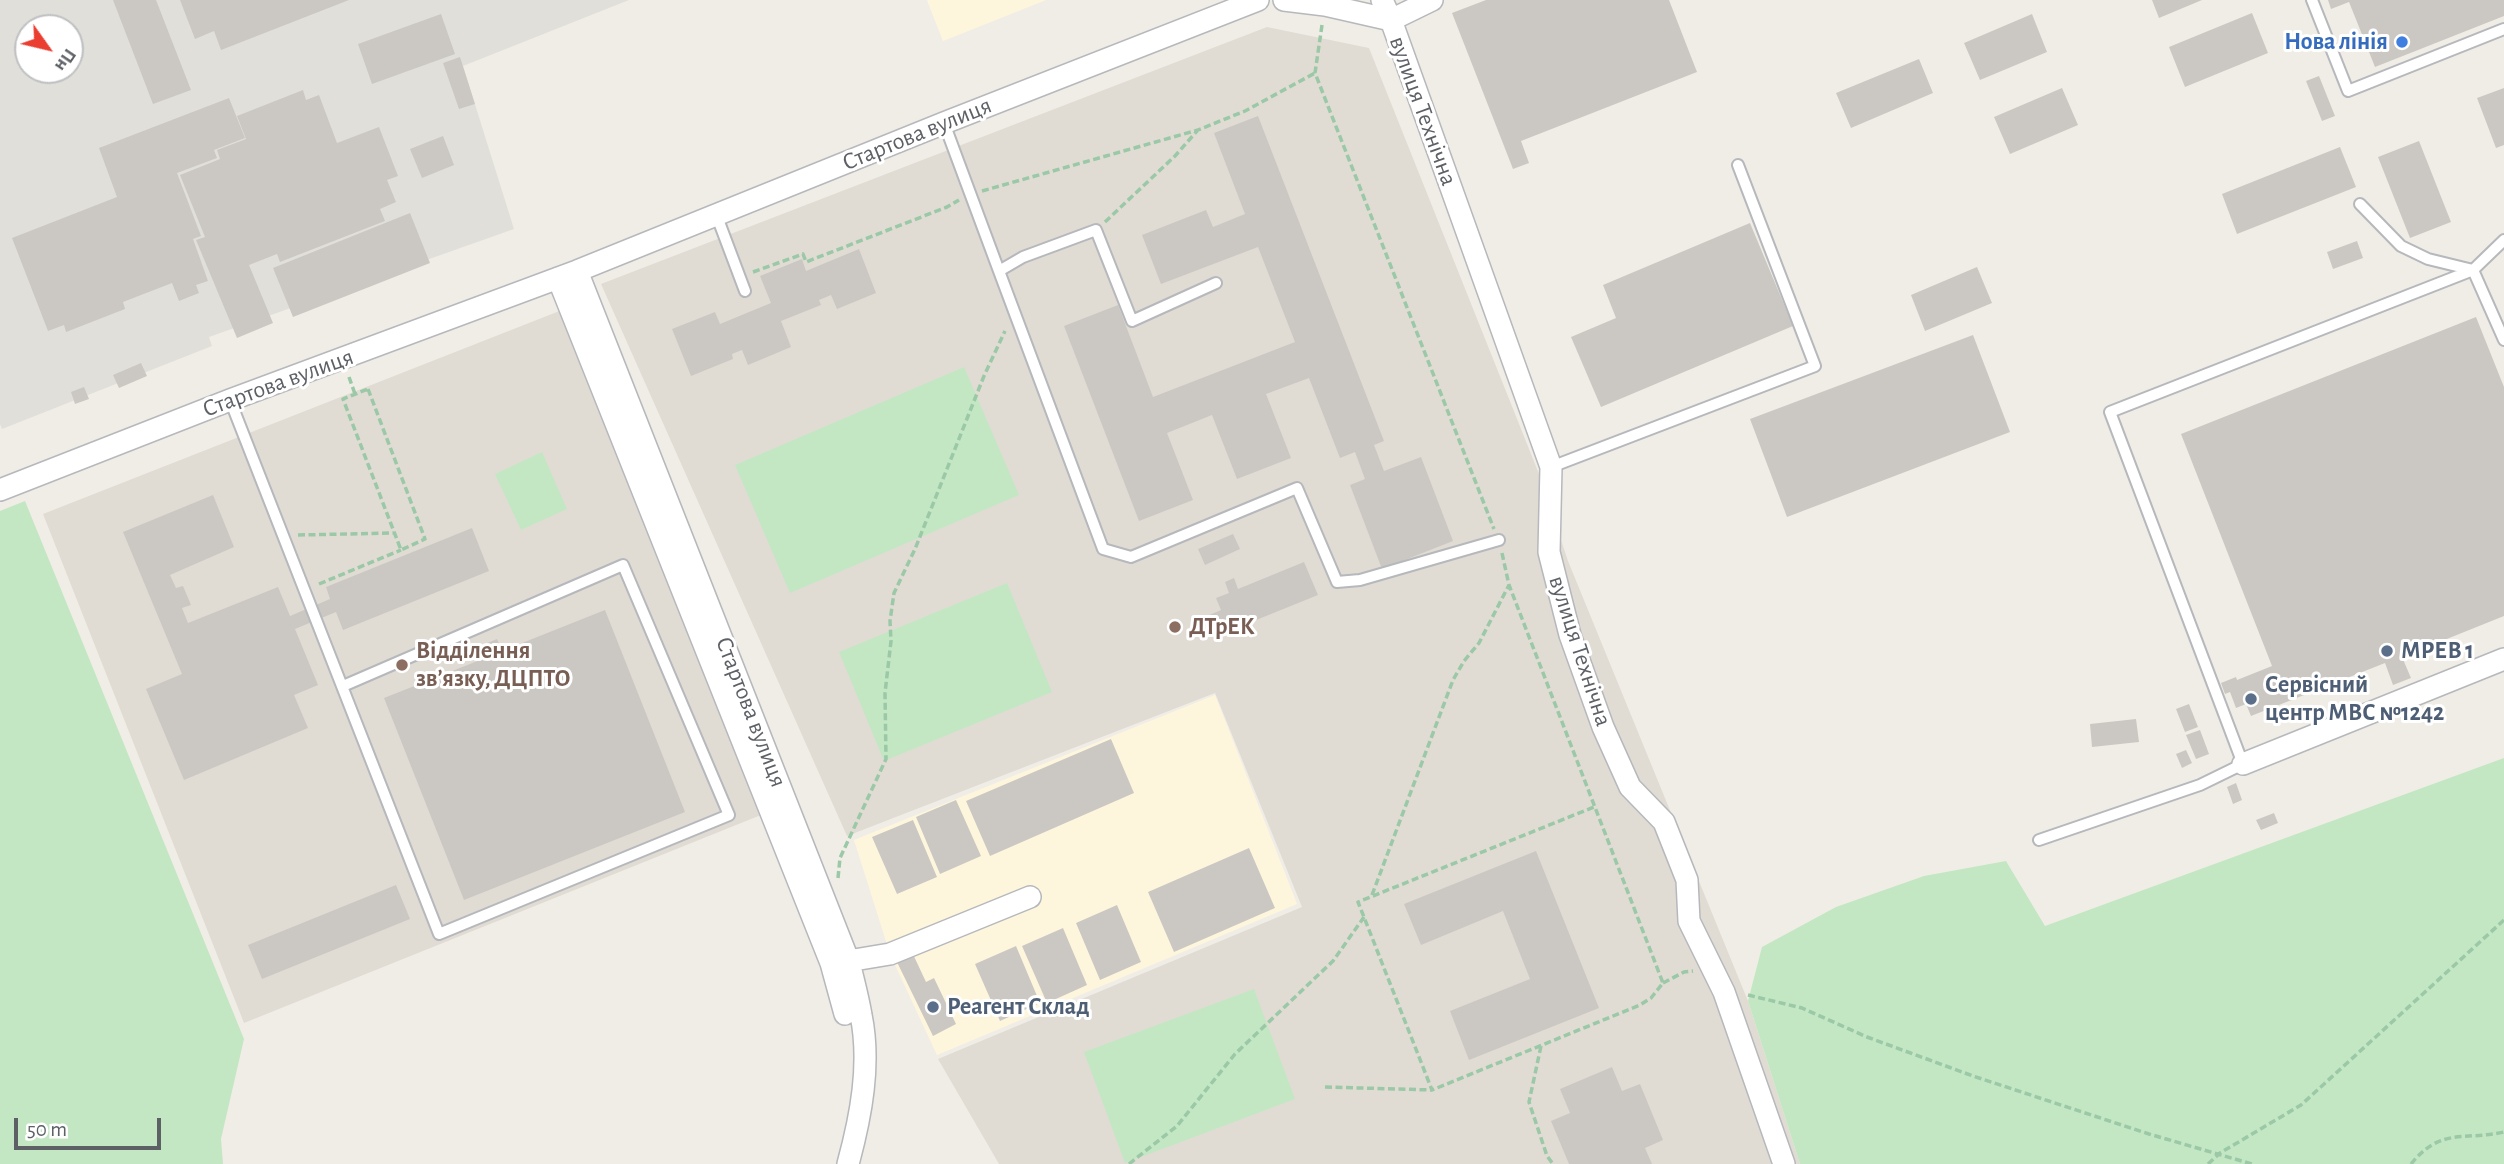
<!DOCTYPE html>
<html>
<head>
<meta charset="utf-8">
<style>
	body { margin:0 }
	#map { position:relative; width:2504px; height:1164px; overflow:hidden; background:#f0ede6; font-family:"Alegreya Sans",sans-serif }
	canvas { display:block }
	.north { position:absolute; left:14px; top:14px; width:70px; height:70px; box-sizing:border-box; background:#fff; border:2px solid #bec0c2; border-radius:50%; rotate:124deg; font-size:19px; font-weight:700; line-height:28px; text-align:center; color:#5d6166 }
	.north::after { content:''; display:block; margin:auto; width:24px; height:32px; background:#ea3e31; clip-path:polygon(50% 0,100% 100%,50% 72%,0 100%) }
	.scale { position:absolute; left:14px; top:1118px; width:147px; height:32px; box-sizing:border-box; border:4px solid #5d6166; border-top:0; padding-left:9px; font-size:21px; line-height:24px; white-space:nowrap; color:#5d6166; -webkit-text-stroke:5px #fff; paint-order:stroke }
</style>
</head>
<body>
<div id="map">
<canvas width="2504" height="1164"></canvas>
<div class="north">Пн</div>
<div class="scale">50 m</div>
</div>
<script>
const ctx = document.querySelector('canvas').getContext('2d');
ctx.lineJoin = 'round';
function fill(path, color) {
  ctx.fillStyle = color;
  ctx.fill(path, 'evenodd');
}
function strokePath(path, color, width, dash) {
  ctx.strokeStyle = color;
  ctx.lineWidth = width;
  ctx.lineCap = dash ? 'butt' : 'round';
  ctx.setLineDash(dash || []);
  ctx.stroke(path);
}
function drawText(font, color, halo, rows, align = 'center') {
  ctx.font = font + ' "Alegreya Sans",sans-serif';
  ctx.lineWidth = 6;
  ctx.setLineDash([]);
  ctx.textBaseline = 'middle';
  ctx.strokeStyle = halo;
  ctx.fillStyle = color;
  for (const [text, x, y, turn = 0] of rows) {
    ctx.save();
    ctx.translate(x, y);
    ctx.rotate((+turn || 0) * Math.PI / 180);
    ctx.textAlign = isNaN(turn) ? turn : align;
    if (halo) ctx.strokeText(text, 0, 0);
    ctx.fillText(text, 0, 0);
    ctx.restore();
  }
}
const commercial = new Path2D(`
	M927,0h119l-103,41z
	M1215,695l82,209 -360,151 -47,-101 -36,-114z`);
const industrial = new Path2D(`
	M0,0h629l-166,66 51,163 -305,108 3,9 -210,83 -2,-5zM28,28h42v42h-42z`);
const education = new Path2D(`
	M1267,27l102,21 170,426 29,87 180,440 52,163h-801l-61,-105 364,-152 -87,-214 -368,143 -246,-552z
	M562,310l199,505 -517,208 -201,-509z`);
const green = new Path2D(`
	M964,367l55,128 -229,98 -55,-128z
	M542,452l25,57 -46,21 -26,-56z
	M25,501l219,538 -23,100 2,25h-223v-653z
	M1007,583l45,109 -168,69 -45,-109z
	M2504,758v406h-704l-52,-163 14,-54 74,-40 88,-31 82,-15 39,65z
	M1254,989l41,110 -170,64 -41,-111z`);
const building = new Path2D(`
	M113,0h43l35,90 -38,14z
	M180,0h169l-128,50 -7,-19 -19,8z
	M1486,0h183l28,72 -176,69 8,22 -16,6 -61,-156z
	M2152,0h50l-43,18z
	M2328,0h176v16l-129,51 -26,-65 -18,7z
	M2252,13l16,40 -83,34 -16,-40z
	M441,14l14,40 -83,30 -14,-40z
	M2032,14l15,38 -67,28 -16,-37z
	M460,57l15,47 -16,5 -16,-46z
	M1919,59l14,34 -82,35 -15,-35z
	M2319,76l16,40 -13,5 -16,-40z
	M2062,88l16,37 -68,29 -16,-37z
	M2504,88v57l-8,3 -19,-50z
	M303,90l3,10 13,-5 18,48 42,-16 19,49 -11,4 9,22 -16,7 5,12 -105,41 -3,-8 -28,11 24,58 -36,15 -41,-98 9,-3 -25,-62 40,-16 -3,-9 29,-11 -9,-23z
	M229,98l16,40 -31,12 3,8 -40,15 24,63 -8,3 15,42 -12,4 3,8 -20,8 -7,-18 -49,19 2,7 -59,23 -2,-7 -16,6 -36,-93 105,-41 -18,-49z
	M1258,116l126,325 -10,4 10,26 37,-14 32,84 -71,28 -32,-84 15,-6 -10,-27 -15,6 -31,-80 -43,16 25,64 -54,21 -25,-64 -45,18 26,67 -54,21 -75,-195 54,-21 35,92 142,-55 -37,-95 -97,37 -19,-49 64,-25 7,17 32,-13 -31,-81z
	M443,136l11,29 -32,13 -12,-29z
	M2419,141l32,81 -41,16 -32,-81z
	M2340,147l16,40 -119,47 -15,-40z
	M410,213l20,50 -137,54 -20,-49z
	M1750,223l43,103 -192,81 -30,-70 45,-19 -13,-33z
	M2357,241l6,17 -30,11 -6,-17z
	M859,249l17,44 -39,16 -6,-14 -12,5 2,5 -40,16 10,26 -43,18 -6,-15 -10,4 1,5 -42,17 -19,-47 43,-17 5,12 51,-21 -11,-27 42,-17 4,12z
	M1977,267l15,36 -67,28 -14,-36z
	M2476,317l28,70v229l-102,41 9,21 -18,7 -8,-22 -134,53 -5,-12 -10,4 -6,-16 -5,2 -4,-11 15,-6 1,3 35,-14 -91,-232z
	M1973,335l37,97 -223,85 -37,-98z
	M141,363l6,13 -28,12 -6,-13z
	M84,387l5,12 -14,5 -4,-12z
	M213,495l21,52 -64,28 6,13 7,-2 8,19 -9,3 6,15 90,-36 12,29 40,-17 -4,-12 146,-59 17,43 -146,59 -7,-18 -41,17 23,56 -24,10 14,33 -124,52 -38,-91 36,-15 -59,-142z
	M1233,534l7,15 -35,16 -7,-16z
	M1304,562l14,33 -89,36 -4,-10 -13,6 -5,-11 14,-6 -5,-12 13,-5 -4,-11 9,-4 4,11z
	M605,610l80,202 -221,88 -80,-202 101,-40 -5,-12 17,-7 5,12z
	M2189,704l9,23 -13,5 -9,-23z
	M2136,719l3,23 -47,5 -2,-23z
	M2200,730l9,24 -13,5 -10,-24z
	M1111,739l23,54 -144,63 -24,-55z
	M2186,750l6,13 -10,5 -6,-14z
	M2236,783l6,17 -9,4 -6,-17z
	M956,800l25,56 -41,18 -24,-57z
	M2274,813l4,10 -17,7 -5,-10z
	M913,820l24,57 -40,17 -25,-57z
	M1249,848l26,60 -101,44 -26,-60z
	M1536,851l63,157 -130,52 -19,-49 80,-32 -27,-68 -82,34 -17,-41z
	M396,885l14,34 -148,60 -14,-34z
	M1117,905l24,57 -41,18 -24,-57z
	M1063,928l24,57 -40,18 -25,-57z
	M1016,946l24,57 -40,18 -25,-57z
	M912,952l14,30 8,-4 22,46 -23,12 -37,-76z
	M1612,1067l10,24 18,-7 23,56 -18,8 7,16h-83l-18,-43 19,-8 -10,-24z`);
const path = new Path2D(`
	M1322,25l-7,48 179,456
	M982,191l216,-61 47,-19 70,-38
	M1105,222l70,-66 22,-25
	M753,272l50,-18 3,8 141,-55 12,-7
	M349,377l6,17
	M368,389l57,150 -24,11 -58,-151z
	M298,535l96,-2
	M1502,553l7,32 154,398 -12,15 -11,7 -208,85 -74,-188 236,-95
	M319,584l82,-34
	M838,878l2,-20 46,-99 -1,-66 6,-52 -1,-20 4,-28 21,-44 69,-173 21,-45
	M1372,895l81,-215 11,-19 15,-18 30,-58
	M1663,983l21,-11 9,-1
	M1748,995l54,13 65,29 106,39 176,58 103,30
	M1541,1046l-12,56 18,54 6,8
	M1325,1087l107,3
	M1129,1164l48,-38 58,-72 98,-93 31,-44
	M2208,1164l12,-11 81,-48 203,-185
	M2411,1164c30,-37 52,-23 93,-32`);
const lane = new Path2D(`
	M2312,0l36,91 156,-62
	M944,123l55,148 24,-14 73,-27 36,91 84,-38
	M2360,204l41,42 27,13 45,11 31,70
	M716,214l29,77
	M999,271l104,278 28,8 166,-69 40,94 23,-2 139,-40
	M230,400l209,534 290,-119 -106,-250 -280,121
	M1551,467l264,-101 -77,-201
	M2039,840l161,-55 43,-21 -133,-352 363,-142 31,-30`);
const street = new Path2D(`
	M1284,0l41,5 66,15 41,-20
	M1382,0l9,20 160,447 -2,85 21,83 33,92 27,60 34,35 23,58 2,41 35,71 60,172
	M577,271l272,691c4,17 9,35 12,53 10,49 0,101 -13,149
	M558,278l273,685 14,51
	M0,490l230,-90 347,-129 367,-148 314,-123
	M2243,764l261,-105
	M836,963l54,-9 140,-57`);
const markers = [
	[2402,42,7,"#3f7fe0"],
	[1175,627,7,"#8d6e63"],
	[2387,651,7,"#5c6f8a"],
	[402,665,7,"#8d6e63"],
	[2251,699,7,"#5c6f8a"],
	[933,1007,7,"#5c6f8a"]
];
const shopNames = [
	["Нова лінія",2388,42]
];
const streetNames = [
	["вулиця Технічна",1423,111,70],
	["Стартова вулиця",917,134,-22],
	["Стартова вулиця",278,383,-20],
	["вулиця Технічна",1580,651,72],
	["Стартова вулиця",751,712,69]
];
const educationNames = [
	["ДТрЕК",1189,627],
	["Відділення",416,651],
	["зв’язку, ДЦПТО",416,679]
];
const serviceNames = [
	["МРЕВ 1",2401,651],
	["Сервісний",2265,685],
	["центр МВС №1242",2265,713],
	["Реагент Склад",947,1007]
];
fill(commercial, '#fef6dc');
fill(industrial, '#e1dfda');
fill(education, '#e0dcd4');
fill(green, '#c3e7c2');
fill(building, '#cbc8c3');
strokePath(lane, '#b6b8bc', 14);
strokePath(street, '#b6b8bc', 24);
strokePath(path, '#9bc8a7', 3.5, [7, 3.5]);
strokePath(lane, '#fff', 10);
strokePath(street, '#fff', 21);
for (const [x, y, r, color] of markers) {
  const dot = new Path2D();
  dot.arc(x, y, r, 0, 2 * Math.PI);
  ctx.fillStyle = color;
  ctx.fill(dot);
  strokePath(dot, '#fff', 2.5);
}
drawText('bold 24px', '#366cbe', '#fff', shopNames, 'right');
drawText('24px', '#5d6166', '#fff', streetNames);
drawText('bold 24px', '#785e54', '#fff', educationNames, 'left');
drawText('bold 24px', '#4e5e75', '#fff', serviceNames, 'left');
</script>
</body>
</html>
